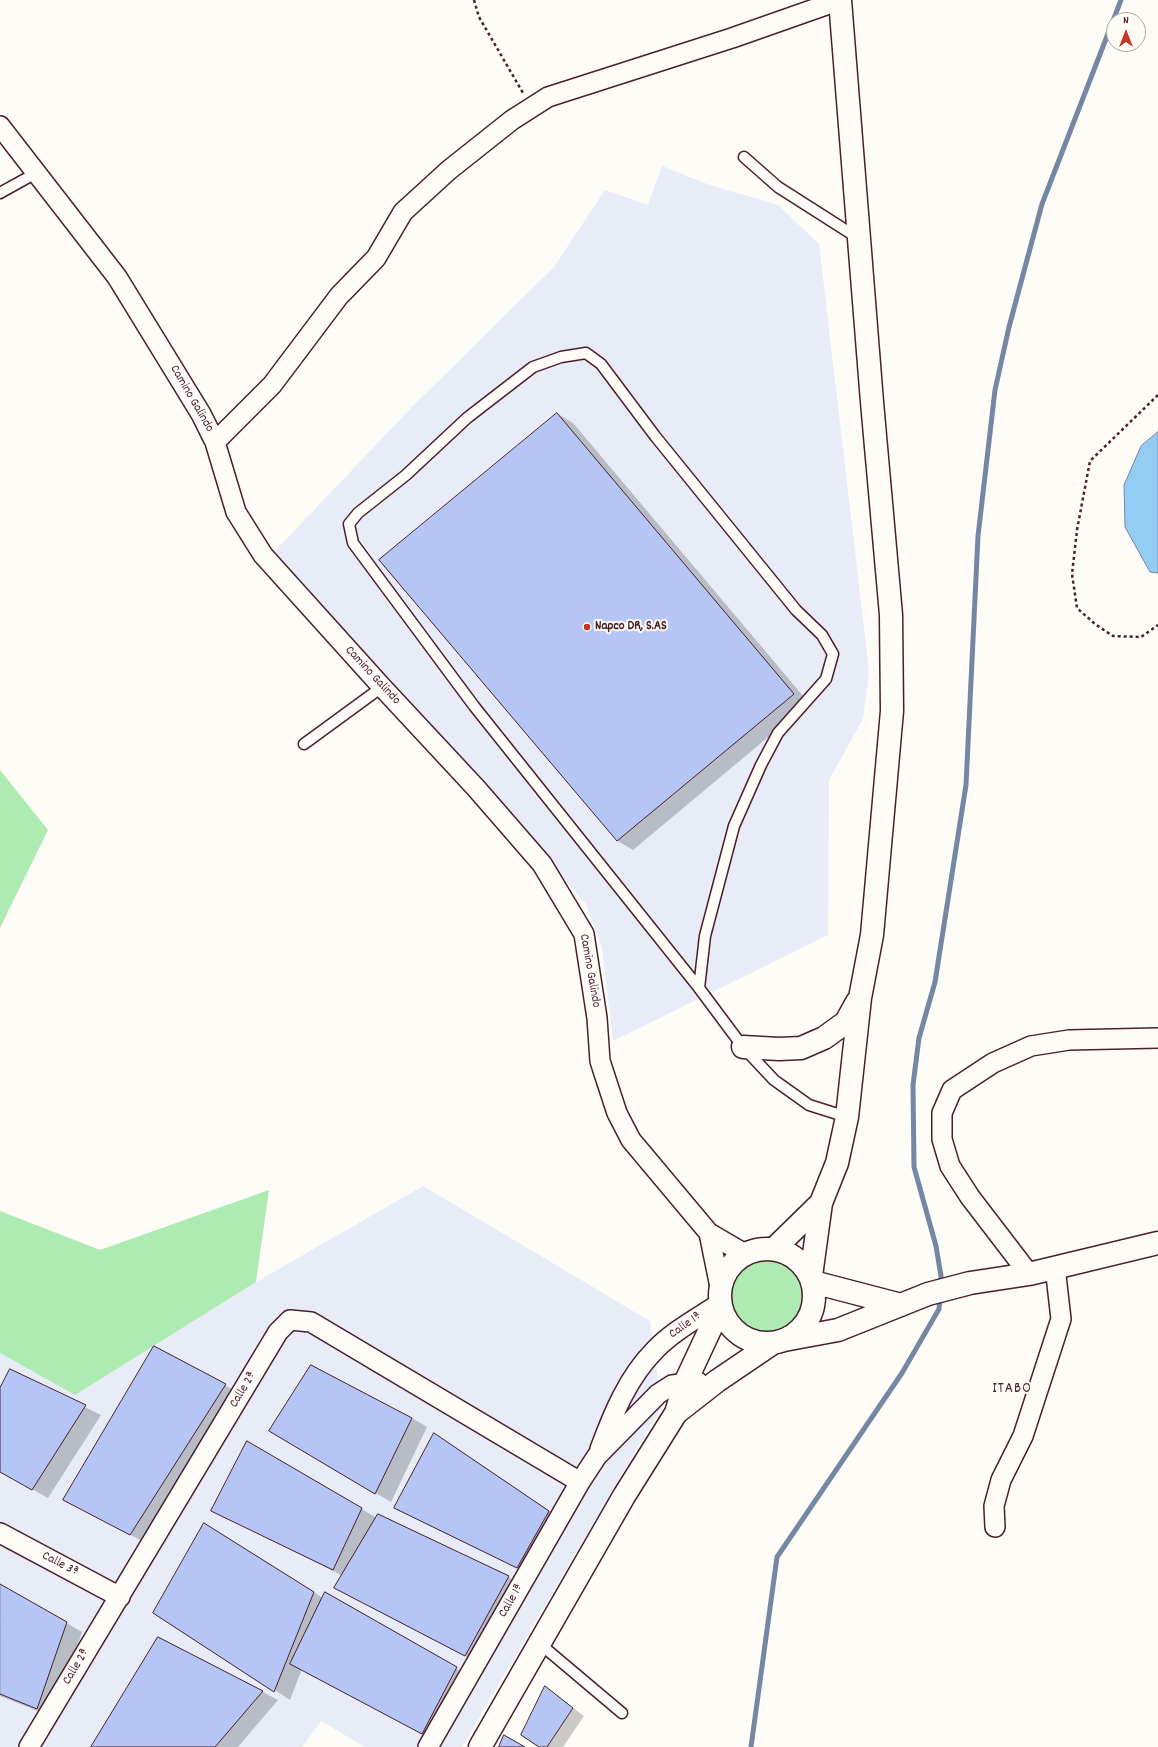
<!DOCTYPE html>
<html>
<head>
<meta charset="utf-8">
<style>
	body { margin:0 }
	#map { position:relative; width:1158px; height:1747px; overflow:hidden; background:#fdfcf7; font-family:Dekko,sans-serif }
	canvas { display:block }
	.north { position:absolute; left:1106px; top:12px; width:40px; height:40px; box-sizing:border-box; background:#fdfcf7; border:1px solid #b5a4a5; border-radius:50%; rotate:0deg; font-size:11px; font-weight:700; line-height:16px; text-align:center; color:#4a1f2b }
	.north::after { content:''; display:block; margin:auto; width:14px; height:18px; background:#c8321e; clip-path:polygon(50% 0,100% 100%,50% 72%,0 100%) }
</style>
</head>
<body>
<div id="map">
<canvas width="1158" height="1747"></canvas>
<div class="north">N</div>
</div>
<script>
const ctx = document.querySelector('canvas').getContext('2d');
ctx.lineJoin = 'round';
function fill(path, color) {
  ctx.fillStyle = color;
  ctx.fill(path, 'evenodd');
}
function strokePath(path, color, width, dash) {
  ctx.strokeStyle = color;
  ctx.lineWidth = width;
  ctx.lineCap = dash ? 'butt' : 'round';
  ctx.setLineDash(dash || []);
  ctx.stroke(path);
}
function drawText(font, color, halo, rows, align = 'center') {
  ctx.font = font + ' Dekko,sans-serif';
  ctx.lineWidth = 4;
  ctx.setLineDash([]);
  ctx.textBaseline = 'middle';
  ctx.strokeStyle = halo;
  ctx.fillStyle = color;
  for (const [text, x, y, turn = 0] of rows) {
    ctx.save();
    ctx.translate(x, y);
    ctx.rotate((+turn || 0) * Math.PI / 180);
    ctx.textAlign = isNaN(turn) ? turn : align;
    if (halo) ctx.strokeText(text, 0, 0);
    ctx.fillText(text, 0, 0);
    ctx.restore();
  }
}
const built = new Path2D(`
	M662,166l45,18 71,21 41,39 50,427 -6,48 -34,61 -1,155 -215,106 -11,-93 -16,-44 -312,-352 138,-145 142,-140 51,-77 43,15z
	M423,1186l227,135 12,85 -200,341h-97l-44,-26 -19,26h-302v-394l75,42 181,-113z`);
const green = new Path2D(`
	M0,770l48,60 -48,98z
	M269,1190l-13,92 -181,113 -75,-42v-142l100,39z
	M725 1296a42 42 0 1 1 84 0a42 42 0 1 1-84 0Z`);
const water = new Path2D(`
	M1158,432v141l-8,-1 -25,-45 -1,-42 17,-39z`);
const shadow = new Path2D(`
	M558,414l15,9 236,280 -176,147 -15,-9 -238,-281z
	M154,1347l87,47 -95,149 -67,-35z
	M10,1371l91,44 -53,83 -48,-27v-81z
	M412,1418l15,9 -36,75 -121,-71z
	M435,1434l128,86 -30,56 -122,-60z
	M247,1442l130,76 131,59 15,8 -43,79 -144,-76 7,-12 -131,-66z
	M220,1534l103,64 2,-4 146,83 -34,65 -135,-73 -12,31 -136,-87z
	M1,1585l81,47 -29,85 -53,-21z
	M158,1638l105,54 15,8 -40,47h-146z
	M546,1688l38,28 -21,31h-22z`);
const stream = new Path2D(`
	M941,1285v-9l-5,-30 -22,-79 -1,-82 6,-47 16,-56 31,-197 12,-249 17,-146 14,-63 33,-123 79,-204
	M751,1747l26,-190 125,-184 37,-64 1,-12`);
const building = new Path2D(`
	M557,413l237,281 -177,147 -238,-281z
	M154,1346l72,38 -96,151 -67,-35z
	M311,1365l101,53 -37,76 -106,-63z
	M10,1369l76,36 -54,85 -32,-18v-84z
	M434,1433l115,78 -32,57 -123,-60z
	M247,1441l115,67 -29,62 -122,-59z
	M378,1514l131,62 -44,80 -131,-68z
	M204,1523l110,69 -40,100 -121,-79z
	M0,1584l67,38 -30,87 -37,-15z
	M325,1592l132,75 -35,67 -132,-70z
	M158,1637l105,54 -48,56h-124z
	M545,1686l28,22 -26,39h-8l-18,-12z
	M504,1735l21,12h-26z`);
const path = new Path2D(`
	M474,0l5,17 44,76
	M1158,395l-68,66 -13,69 -5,44 5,34 18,16 18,12 28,1 17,-12`);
const lane = new Path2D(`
	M744,157l34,30 80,51
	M0,193l36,-20
	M304,744l78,-57
	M699,988l6,-52 29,-110 27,-61 17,-32 48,-54 7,-25 -11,-19 -26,-25 -141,-174 -54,-72 -15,-11 -25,4 -28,10 -66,51 -61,57 -48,38 -9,11 4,19 121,163 225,282 44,59 31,33 35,25 38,12
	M539,1643l83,70`);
const street = new Path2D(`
	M0,126l117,151 84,137 14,28 21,70 27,43 119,132 94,101 66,76 42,70 13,84 3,43 17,52 14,27 78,93 36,21
	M215,442l57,-57 67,-89 37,-38 27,-46 46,-42 63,-50 36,-23 184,-59 108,-38
	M709,1233l11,54
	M1029,1274l-59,-77 -20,-31 -8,-27v-26l10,-23 41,-27 38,-17 38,-6 89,-2
	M600,1449c13,-35 28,-72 55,-99 18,-19 43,-32 65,-47
	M995,1527l-1,-21 7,-26 22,-44 38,-117 -6,-52
	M0,1533l120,64
	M29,1747l249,-415 12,-12 21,2 269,160
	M428,1747l152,-265 17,-26 61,-62 14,-9 26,-3`);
const secondary = new Path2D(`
	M743,1047l36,2 22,-1 23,-10 22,-16 11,-20
	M720 1296a47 47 0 1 1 94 0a47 47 0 1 1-94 0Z
	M774,1249l47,-46
	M811,1276l10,-73 16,-40 10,-46 13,-119 12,-63 20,-224 -1,-96 -19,-213 -32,-402
	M813,1282l88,23
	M784,1340l54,-10 90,-36 42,-11 59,-9 129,-31
	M676,1413l41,-32 56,-38
	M480,1747l144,-251 52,-83 9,-30 29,-62 8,-10`);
const markers = [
	[587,627,4,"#c8321e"]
];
const streetNames = [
	["Camino Galindo",191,399,60],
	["Camino Galindo",372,676,47],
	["Camino Galindo",589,971,80],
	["Calle 1ª",686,1326,-35],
	["Calle 2ª",244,1390,-59],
	["Calle 3ª",60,1565,28],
	["Calle 1ª",512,1601,-60],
	["Calle 2ª",77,1667,-59]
];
const poiNames = [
	["Napco DR, S.AS",595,627]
];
const quarterNames = [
	["ITABO",1012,1390]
];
fill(built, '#e7ecf7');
fill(green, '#adebb2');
fill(water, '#94cdf3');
strokePath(water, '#7687a3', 1);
fill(shadow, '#0003');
strokePath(stream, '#7687a3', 5);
fill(building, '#b5c6f6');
strokePath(building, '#4a1f2b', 1);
strokePath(lane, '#4a1f2b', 13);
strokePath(street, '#4a1f2b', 22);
strokePath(secondary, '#4a1f2b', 25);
strokePath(path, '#4a1f2b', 2.5, [3, 3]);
strokePath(lane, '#fdfcf7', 10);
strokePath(street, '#fdfcf7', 19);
strokePath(secondary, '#fdfcf7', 22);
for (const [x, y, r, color] of markers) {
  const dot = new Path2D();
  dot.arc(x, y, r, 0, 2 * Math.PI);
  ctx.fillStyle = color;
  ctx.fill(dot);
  strokePath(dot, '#fdfcf7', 1.5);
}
drawText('13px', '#4a1f2b', '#fdfcf7', streetNames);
drawText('bold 13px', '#4a1f2b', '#fdfcf7', poiNames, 'left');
ctx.letterSpacing = '1px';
drawText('15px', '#4a1f2b', '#fdfcf7', quarterNames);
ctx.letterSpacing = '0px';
</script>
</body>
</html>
